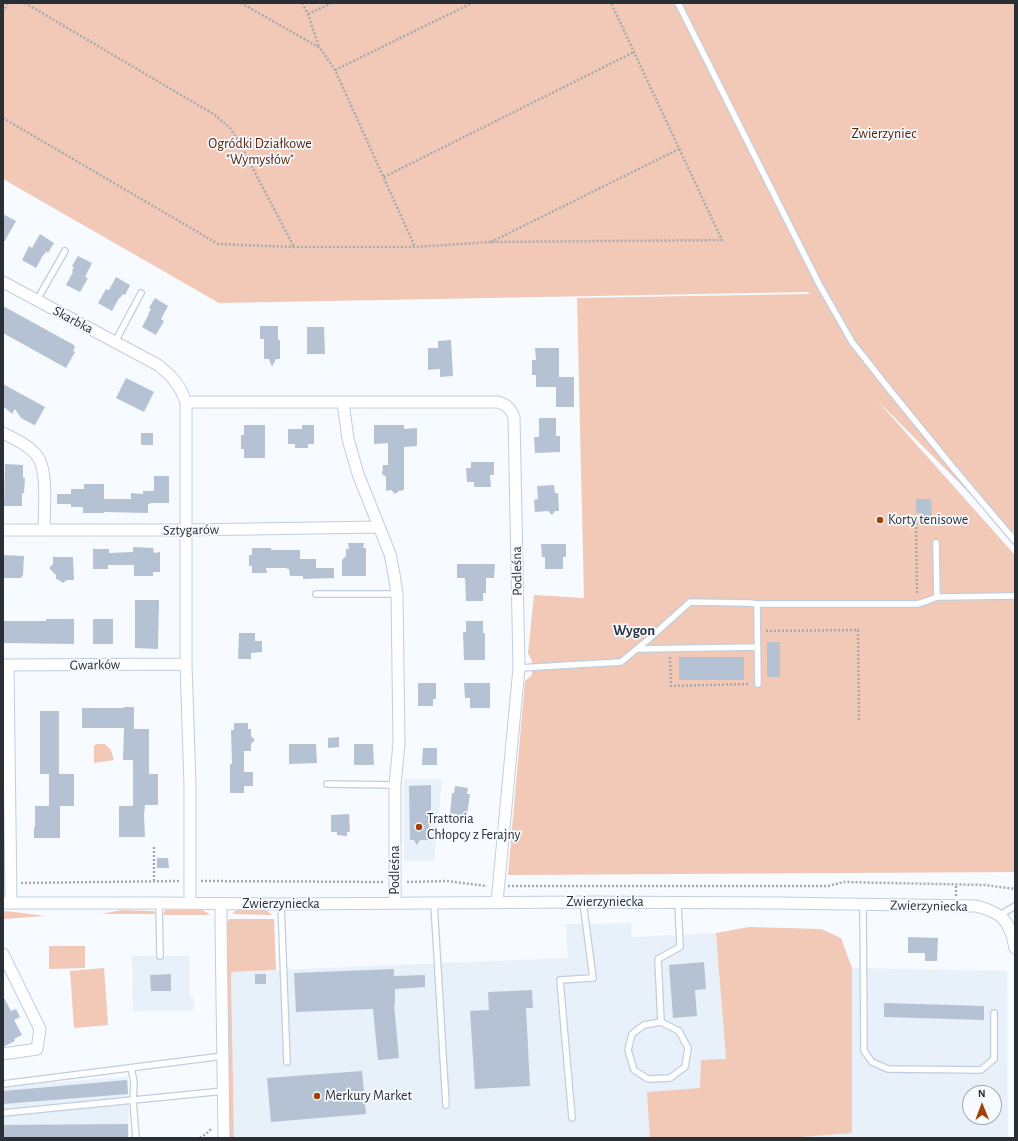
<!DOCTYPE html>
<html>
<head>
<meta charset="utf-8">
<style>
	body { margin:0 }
	#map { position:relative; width:1018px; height:1141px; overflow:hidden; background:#f7fafe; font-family:"Alegreya Sans",sans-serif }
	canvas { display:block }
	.frame { position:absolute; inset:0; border:4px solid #2a2f36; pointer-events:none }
	.north { position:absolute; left:962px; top:1085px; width:40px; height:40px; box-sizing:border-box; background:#f7fafe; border:1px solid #a5a9ae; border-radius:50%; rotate:359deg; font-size:11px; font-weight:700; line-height:16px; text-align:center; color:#2a2f36 }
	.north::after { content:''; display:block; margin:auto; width:14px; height:18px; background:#a34005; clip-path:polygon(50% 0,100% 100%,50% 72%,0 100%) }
</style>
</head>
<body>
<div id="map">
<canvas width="1018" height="1141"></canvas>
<div class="frame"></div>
<div class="north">N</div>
</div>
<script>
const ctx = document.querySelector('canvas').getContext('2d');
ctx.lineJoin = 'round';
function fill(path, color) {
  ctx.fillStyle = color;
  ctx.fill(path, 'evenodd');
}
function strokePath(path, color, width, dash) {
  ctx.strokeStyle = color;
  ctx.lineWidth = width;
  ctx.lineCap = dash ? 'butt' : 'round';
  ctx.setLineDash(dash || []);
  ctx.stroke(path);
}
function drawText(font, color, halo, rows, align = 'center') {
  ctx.font = font + ' "Alegreya Sans",sans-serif';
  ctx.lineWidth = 3.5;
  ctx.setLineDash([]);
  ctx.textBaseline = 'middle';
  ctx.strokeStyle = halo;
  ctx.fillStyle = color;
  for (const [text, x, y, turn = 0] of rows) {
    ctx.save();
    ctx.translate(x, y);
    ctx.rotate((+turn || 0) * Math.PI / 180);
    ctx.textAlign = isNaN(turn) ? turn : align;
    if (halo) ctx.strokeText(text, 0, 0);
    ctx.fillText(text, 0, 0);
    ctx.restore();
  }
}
const built = new Path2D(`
	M404,779h38l-8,82h-30z
	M631,923l1,14 84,-4 10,127 -25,28 -53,4 2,46h-416l-3,-166 337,-14 -2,-34z
	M132,956h57l1,42h4v12l-61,1z
	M852,968l155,3 1,167h-220l64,-6zM970,1093h24v24h-24z
	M128,1077l1,61h-126v-52z`);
const green = new Path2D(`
	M3,3h1012v529l-9,-2 -131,-132 139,156 1,318 -507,3 17,-194 7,-6v-14l-4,-8 6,-58 50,3 -7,-300 233,-4 -2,-2 -589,11 -216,-124z
	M97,744h8l6,6 3,10 -20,3v-17z
	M121,910l33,1 2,3h-55z
	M165,910h37l4,2 4,3h-47z
	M238,910h28l6,5 -40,-1 3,-3z
	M3,911l12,1 30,4 -42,3z
	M229,919h45l2,51 -45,2 3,166h-4l-3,-215z
	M749,927l72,2 20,9 11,30v165l-64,5h-138l-3,-46 53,-4 1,-28 25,-1 -10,-126z
	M49,946h36v22l-36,1z
	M104,968l4,57 -34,3 -4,-57z`);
const building = new Path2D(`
	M3,214l13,7 -13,23z
	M40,234l14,9 -6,10 -2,-2 -2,4h-1l-7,13 -14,-8 7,-14 3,2z
	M78,256l14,7 -7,14 3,1 -8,14 -14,-7 7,-13 -1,-1 2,-4 -2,-1z
	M116,277l14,8 -5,10 -2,-1 -3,4h-1l-7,13 -14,-8 8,-14 3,1z
	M155,298l13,8 -7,13 3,2 -8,14 -14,-8 7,-13h-1l3,-5 -2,-1z
	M3,306l71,39 1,2 -2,4 2,1 -9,16 -63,-35z
	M260,326h18v14h2v19h-4l-4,8 -3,-8h-5v-20h-4z
	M307,327h17l1,27h-18z
	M451,340l2,36 -13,1v-8l-12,1v-22h10v-7z
	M535,348h24v29h15v30h-18v-20h-20v-12h-4v-15h4z
	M126,378l28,14 -10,20 -28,-14z
	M3,384l42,23 -10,18h-1l-13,-7 -6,-9 -3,5 -9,-8z
	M539,418h17v18h4v16l-25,1 -1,-16h5z
	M244,425h21v33h-21v-9h-3v-14h3z
	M302,425h12v19h-6v4h-13v-4h-7v-15h14z
	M374,425h30v4l13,-1v18l-13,1v43l-5,1 -4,3 -4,-4 -5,1v-14l-4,-3 1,-9h5v-22l-14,1z
	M141,433h12v12h-12z
	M471,462h23v13h-4l1,12h-17v-5h-7l-1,-14h5z
	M5,464l18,1v13h2l-1,15h-2v13h-18z
	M154,476h15v27h-19v1h-2v9l-44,-1v1h-21v-6h-12v-3h-14v-10h14v-5h13v-5h20v15h27v-6l12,1v-3h11z
	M554,485l1,8h3l1,18h-4l-3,4 -4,-4 -13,1 -1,-12 4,-1 -1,-13z
	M916,499h15l1,20h-11v-6h-5z
	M348,543h16l-1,5h3v28h-24v-16l4,-4v-7h3z
	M541,544h25v13h-3v12h-18v-12h-3z
	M133,547l20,1 1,5 6,-1v20h-7v4h-19v-11h-26v4h-15v-20h16v4l24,-1z
	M252,548h19v2h29v9h16v9h18v10l-31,1v-3h-13l-1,-7h-2v-1h-21l1,5h-15v-7h-3v-11h3z
	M3,555l21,1 -1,19 -2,3h-18z
	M53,557h20l1,23h-7l-4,3 -4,-3 -3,-1v-4l-7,-7 4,-4z
	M457,564h38l-1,14h-8v15h-3v8h-17l-1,-23h-8z
	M135,600h24l-1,49 -23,-1z
	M46,619h28v25l-71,-1v-22h43z
	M93,619h20v25h-20z
	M466,621h17v12h2v27h-21l-1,-28h3z
	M239,633h16v8h7v11l-11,1v6h-13z
	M767,642h13v35h-13z
	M679,657h65v23h-65z
	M418,683h18v16h-3v7h-15z
	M464,683h26v25h-20v-10h-5z
	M124,707h10v22h15v45h9v31h-13l-1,10 1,22h-26v-31h14v-46h-10l1,-32h-42v-20h42z
	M40,711h19v63h15v32h-14v32h-26v-11h1v-21h14v-32h-9z
	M234,723h14v6h3v7l4,4 -4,4v7h-7v21h9v14h-9v7h-14v-29h2l-1,-34h3z
	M339,737v10l-11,1v-10z
	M289,744h27l1,19 -28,1z
	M354,744h19l1,21h-20z
	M423,748h14v17h-15z
	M431,785v24l-2,2v29h-9l-3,5 -3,-5h-4l-1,-54z
	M455,786l13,2 -1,6h3l-3,21h-2l-5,5 -4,-6h-6l2,-21h2z
	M349,814l1,18h-3v4l-10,-1v-3h-6v-17z
	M157,858h11l1,10h-12z
	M908,937l30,1 -1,23h-12v-8h-17z
	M704,962l2,27 -11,1 2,26 -24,2 -4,-53z
	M394,969v7l31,-1v12l-30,2v15h-1l5,54 -21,2 -5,-51 -77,3 -2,-39z
	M171,974v17h-20l-1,-16z
	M255,974h11v10h-11z
	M532,990l1,18h-7l4,78 -55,3 -5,-78 19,-1 -1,-18z
	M3,996l8,15 5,-2 4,8 -6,3 8,15 -8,4 1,2 -12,6z
	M884,1003l100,3v14l-100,-3z
	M362,1071l4,43 -95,8 -4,-44z
	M127,1080l1,14 -125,10v-13z
	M128,1124v14h-125v-13z`);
const path = new Path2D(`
	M25,3l190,112 15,13 10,16 54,103
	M241,3l79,45 15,22 80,177
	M302,3l6,11 11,33
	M3,12l5,-9
	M308,14l24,-11
	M335,70l137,-67
	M3,118l215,126 76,3h121l75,-5 232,-2 -111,-237
	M384,177l250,-125
	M491,242l188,-93
	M916,523l1,72
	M766,631l92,-1 1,91
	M670,657l1,29 78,-2
	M154,881v-35
	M201,881l183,1
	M407,882l40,-1 40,5
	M21,883l159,-2
	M508,886h320l16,-4 141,3 30,4
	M956,896v-11
	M200,1138l7,-5 5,-5`);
const lane = new Path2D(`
	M678,3l141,281 33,58 37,47 66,81 60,71
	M37,300l28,-49
	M115,342l26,-49
	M316,594h81
	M937,597l78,-1
	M757,604h160l7,-2 13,-5 -1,-54
	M638,649l119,-2
	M519,668l102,-6 29,-24 40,-36 60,1 7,1 1,80
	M327,784l68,1
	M159,903l1,53
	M434,903l12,202
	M281,904l6,158
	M863,905l1,146 8,11 16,7 93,1 13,-11v-46
	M1000,915l15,-9
	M661,1022l18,9 9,17 -3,19 -15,11 -22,1 -14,-9 -6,-20 4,-16 12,-9 17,-3 -3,-63 22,-12 -2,-44
	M131,1068l3,14 -1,18 3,38
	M3,1084l220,-28
	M3,1113l221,-22
	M572,1118l-12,-138 33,-2 -10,-76`);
const street = new Path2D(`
	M3,282l155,83c14,11 22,20 28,37v262l4,121v118
	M186,402h157l5,37 10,35 32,80 4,20 3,20 2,150 -4,41v118
	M343,402h155c9,3 12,6 16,15l5,251 -22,234
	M3,433c12,6 27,13 35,24 10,15 6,55 6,73
	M3,530h183l193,-3
	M3,665l183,-1
	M8,665l3,238
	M3,903h156l122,1 302,-2 195,1 198,3c27,7 34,15 39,42
	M221,904v22l3,212
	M3,954l37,75 -3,20 -34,5`);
const markers = [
	[880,520,4,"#a34005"],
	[419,827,4,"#a34005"],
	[317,1096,4,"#a34005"]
];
const parkNames = [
	["Zwierzyniec",884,134],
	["Ogródki Działkowe",260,144],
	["\"Wymysłów\"",260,160]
];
const streetNames = [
	["Skarbka",73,320,28],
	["Sztygarów",191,530,-1],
	["Podleśna",517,571,-91],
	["Gwarków",95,665,-1],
	["Podleśna",395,870,-90],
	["Zwierzyniecka",605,902],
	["Zwierzyniecka",281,904],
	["Zwierzyniecka",929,906,1]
];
const poiNames = [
	["Korty tenisowe",888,520],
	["Trattoria",427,819],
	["Chłopcy z Ferajny",427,835],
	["Merkury Market",325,1096]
];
const neighbourhoodNames = [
	["Wygon",634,630]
];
fill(built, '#e8f0fa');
fill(green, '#f2c8b7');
fill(building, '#b4c2d4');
strokePath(lane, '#c0cedf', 8);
strokePath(street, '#c0cedf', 13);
strokePath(path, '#a6aaaf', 2.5, [2, 2]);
strokePath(lane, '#fff', 5.5);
strokePath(street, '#fff', 11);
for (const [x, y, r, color] of markers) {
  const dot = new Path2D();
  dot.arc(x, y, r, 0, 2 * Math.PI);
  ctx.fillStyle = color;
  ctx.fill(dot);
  strokePath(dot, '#f7fafe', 1.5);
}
drawText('14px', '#592207', '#f7fafe', parkNames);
drawText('14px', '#2a2f36', '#f7fafe', streetNames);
drawText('14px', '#2a2f36', '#f7fafe', poiNames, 'left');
drawText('bold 15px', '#2b3644', '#f7fafe', neighbourhoodNames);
</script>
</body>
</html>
